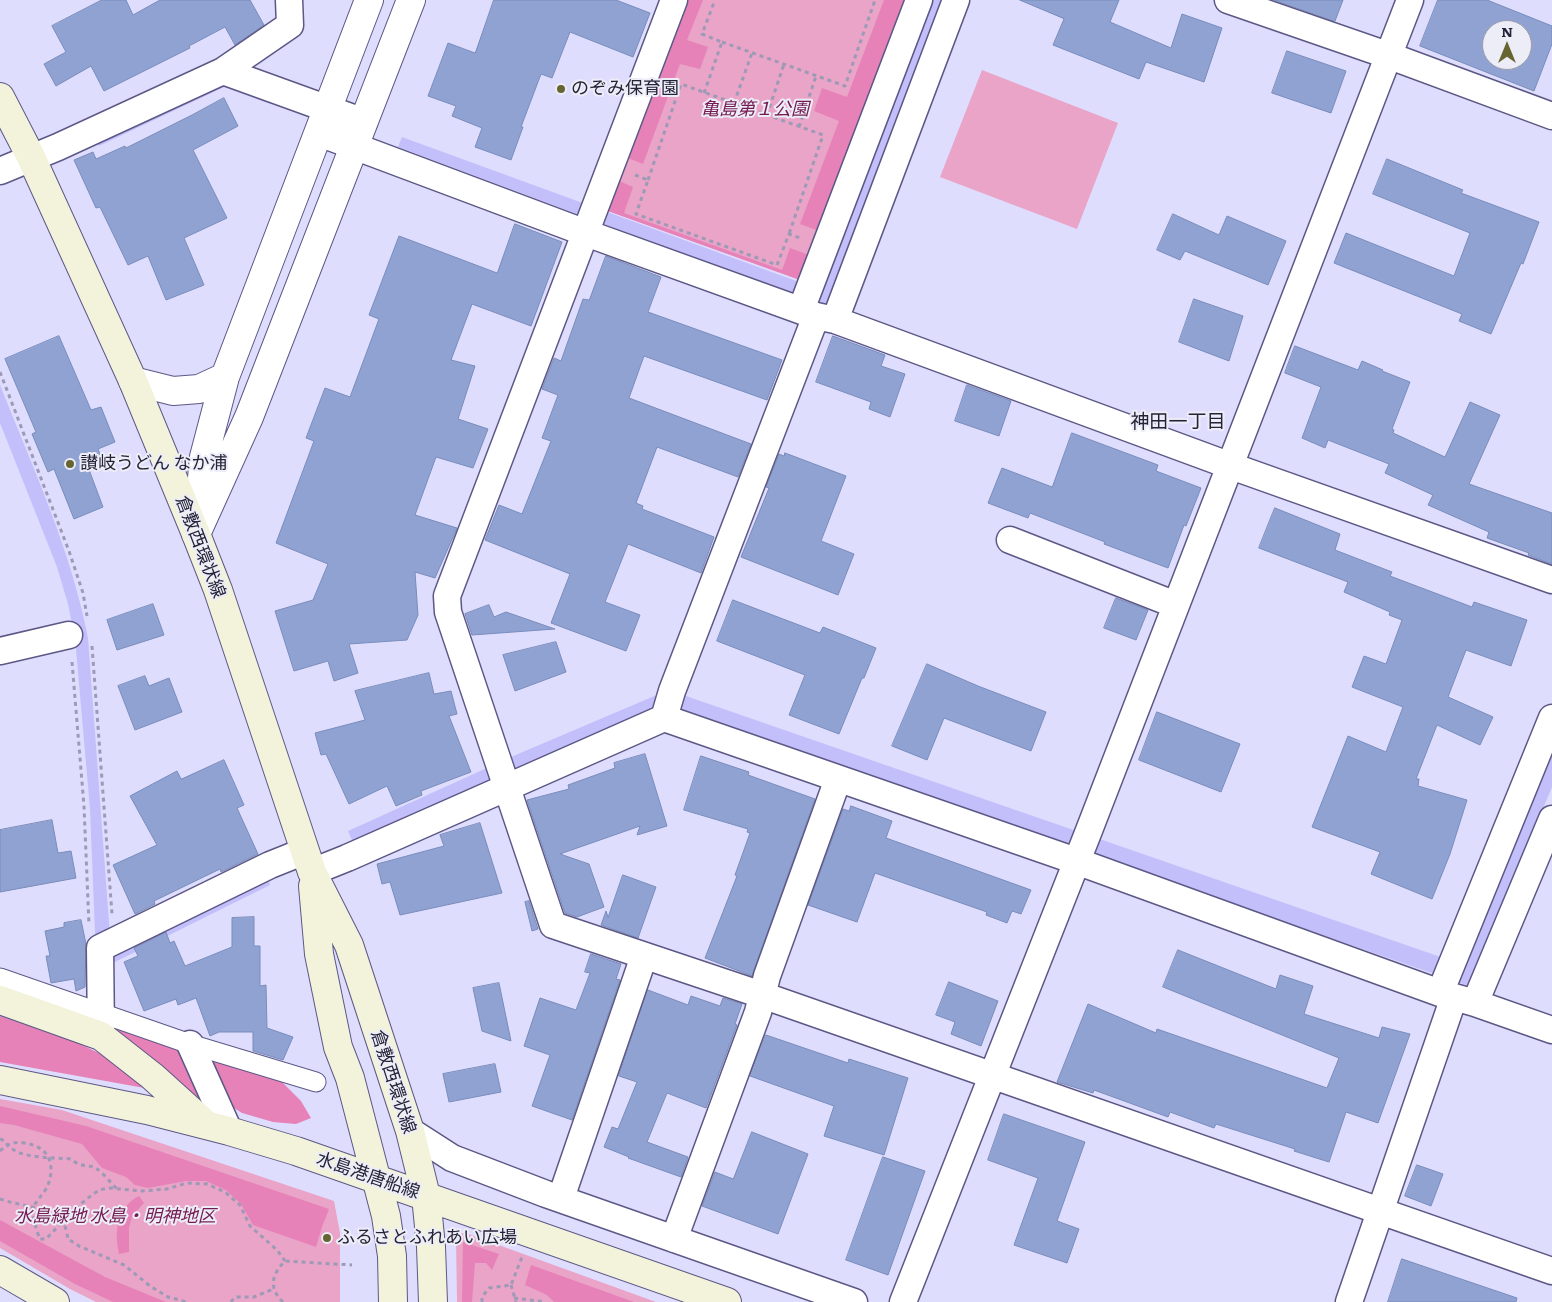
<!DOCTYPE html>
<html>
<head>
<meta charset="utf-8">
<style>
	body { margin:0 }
	#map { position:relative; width:1552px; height:1302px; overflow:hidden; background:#dfddfe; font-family:Literata,serif }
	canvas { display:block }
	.north { position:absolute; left:1482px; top:20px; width:50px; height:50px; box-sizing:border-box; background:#ededf8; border:1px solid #9d9cab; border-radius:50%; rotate:0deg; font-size:14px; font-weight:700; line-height:20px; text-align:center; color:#242337 }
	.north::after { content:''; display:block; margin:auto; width:18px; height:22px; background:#666532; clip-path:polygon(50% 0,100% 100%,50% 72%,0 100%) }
</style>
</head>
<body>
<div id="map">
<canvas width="1552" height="1302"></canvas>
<div class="north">N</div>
</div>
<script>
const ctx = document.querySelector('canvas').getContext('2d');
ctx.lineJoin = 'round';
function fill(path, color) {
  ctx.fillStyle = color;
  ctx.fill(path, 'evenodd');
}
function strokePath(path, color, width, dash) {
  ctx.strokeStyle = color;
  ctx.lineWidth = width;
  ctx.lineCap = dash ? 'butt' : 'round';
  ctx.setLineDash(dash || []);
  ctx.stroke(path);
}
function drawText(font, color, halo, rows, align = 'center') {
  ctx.font = font + ' Literata,"Noto Sans JP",serif';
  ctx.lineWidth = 4;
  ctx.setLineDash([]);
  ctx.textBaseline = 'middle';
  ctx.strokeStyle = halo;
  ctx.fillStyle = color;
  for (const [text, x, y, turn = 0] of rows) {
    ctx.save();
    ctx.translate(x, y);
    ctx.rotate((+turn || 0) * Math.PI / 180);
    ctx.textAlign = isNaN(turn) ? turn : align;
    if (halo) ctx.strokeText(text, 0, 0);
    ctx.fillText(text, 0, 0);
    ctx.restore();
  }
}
const green = new Path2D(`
	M687,0h220l-107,280 -192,-69z
	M982,70l136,53 -41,106 -137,-52z
	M0,1099l62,11 272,91 6,32v69h-244l-26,-13 -70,-41z
	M463,1233l8,2 185,67h-199l-1,-64z`);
const forest = new Path2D(`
	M687,0h16l-16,40 21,7 -8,22 -20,-5 -37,100 -15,-6z
	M884,0h23l-88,231 -19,-7 39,-103 -25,-10 8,-23 25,9z
	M619,181l14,6 -9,26 158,57 8,-22 19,7 -9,25 -192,-69z
	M0,1016l78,27 27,13 45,33 -150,-27z
	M115,1025l66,22 21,54 -11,-4 -75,-63z
	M204,1057l75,22 22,22 10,17 -15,6 -23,-2 -31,-9 -16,-10z
	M0,1106l86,20 243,83 -7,18 -6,20 -63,-22 -12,-21 -15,-14 -20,-9h-20l-38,7 -13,-3 -9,-8 -24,-9 -20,-24 -68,-19 -14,-2z
	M139,1196l5,7 -12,13 -3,12v24l-10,2c-5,-23 -2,-47 20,-58z
	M0,1220l105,57 61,25h-53l-38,-18 -75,-43z
	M463,1242l36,12 -7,16 -6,-7h-11l-3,39h-10z
	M531,1265l103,37h-80l-7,-7 -22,-10z`);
const water = new Path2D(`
	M930,0h14l-116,308 -430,-161 4,-10 397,145z
	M223,76l52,18 -4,10 -47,-17 -125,59 -5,-10z
	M0,385c33,83 71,165 88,253l22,298 157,-61 3,10 -161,80 -14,-32 -5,-124 -15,-171 -7,-34 -11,-37 -57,-144z
	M659,694l27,2 775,268 91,-215v38l-83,199 -788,-274 -327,133 -6,-14 163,-74z`);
const building = new Path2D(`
	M102,0h24l7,15 27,-15h90l14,25 -29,20 -10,-18 -36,19 1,2 -86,43 -13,-25 -35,20 -12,-22 22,-12 -14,-26z
	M494,0h122l34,13 -17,44 -63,-25 -18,46 -11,-4 -20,53h2l-12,33 -36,-13 7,-19 -30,-12 4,-10 -28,-10 20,-53 27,10z
	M1020,0h99l-9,22 61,26 11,-34 40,14 -18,54 -58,-20 -7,17 -86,-34 11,-26z
	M1274,0h69l-8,21z
	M1438,0h49l65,26v18l-18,47 -114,-45zM1492,30h30v30h-30z
	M1287,51l59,20 -15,42 -59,-20z
	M224,98l14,28 -45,24 34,68 -43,20 20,47 -38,15 -18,-44 -20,9 -28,-58 -4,1 -22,-48 19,-8 3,7 29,-13 1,2 66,-33z
	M1387,159l76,31 -2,3 78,29 -16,42 -2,-1 -30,71 -32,-13 3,-7 -128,-51 12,-30 108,43 16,-43 -97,-39z
	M1173,214l46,21 8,-19 59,25 -18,44 -83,-34 -5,9 -23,-10z
	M515,224l47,18 -31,84 -59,-22 -21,56 24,6 -17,53 30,10 -15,39 -37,-11 -21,58 42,13 -22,50 -20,-6 3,43 -11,25 -58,4 9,29 -24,8 -6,-20 -34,10 -19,-60 38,-11 15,-36 -52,-21 38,-102 -8,-3 19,-50 25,9 29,-78 -10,-4 30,-79 98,37z
	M606,256l55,21 -13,35 134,48 -15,40 -123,-44 -15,42 122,46 -13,33 -81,-30 -21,56 7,3 -1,3 72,28 -13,36 -73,-29 -23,58 35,13 -14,36 -75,-28 19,-49 -85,-34 14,-35 23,9 29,-73 -9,-3 16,-43 -16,-6 12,-31 7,3 22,-62 6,1z
	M1194,299l49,17 -14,45 -50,-19z
	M59,336l32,74 10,-3 14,35 -17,7 5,12 -15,6 15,40 -29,12 -20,-50 -6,3 -16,-38 4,-2 -31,-73z
	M833,336l52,19 -4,11 24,8 -15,43 -21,-8 2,-7 -55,-20z
	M1295,346l63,24 4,-9 21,9 -1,1 28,11 -18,47 2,1 -1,3 52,24 25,-55 30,13 -31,69 83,29v51l-24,-9 1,-2 -42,-15 2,-6 -61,-27 5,-10 -48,-22 4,-9 -61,-24 -3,8 -23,-10 19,-51 -36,-14z
	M967,385l44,16 -12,35 -44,-15z
	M1072,433l86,32 -2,6 45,17 -15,38 -2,-1 -16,43 -64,-24 1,-2 -75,-29 -2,5 -40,-15 14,-35 50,19z
	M785,453l61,23 -25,65 33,13 -16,41 -97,-38 28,-69 -3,-1 13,-33 5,2z
	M1275,508l65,26 -5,16 57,22 -2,4 82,31 2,-5 53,18 -16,46 -45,-16 -18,47 45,20 -13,28 -43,-20 -21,54h3l-1,7 49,14 -17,54 -18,45 -61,-25 9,-22 -68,-25 36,-91 38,16 17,-45 -51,-20 12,-31 22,8 16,-44 -13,-5 1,-3 -46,-20 4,-10 -89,-34z
	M1116,598l32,12 -12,30 -32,-12z
	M733,600l87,33 3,-6 53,21 -12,30h-2l-23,56 -50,-19 16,-40 -88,-34z
	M153,604l11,31 -47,15 -10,-30z
	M489,605l5,12 12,-5 49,17 -83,6 -7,-21z
	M556,642l10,30 -51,19 -12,-36z
	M927,664l51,22 68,26 -15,39 -87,-33 -17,42 -35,-14z
	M429,673l5,21 17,-3 6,23 -8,2 22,56 -50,19 1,4 -26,11 -9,-20 -38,18 -23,-50 -5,1 -6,-22 50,-13 -10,-29z
	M145,676l4,10 20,-8 13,34 -47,18 -17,-44z
	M1157,712l83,32 -19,48 -82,-32z
	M645,754l22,72 -30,9 3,-9 -80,28 29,10 15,43 -27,10 -12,-4 -38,-113 42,-11 -1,-4 47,-17 -1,-5z
	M701,756l48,16 -1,3 67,24 -63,177 -47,-18 32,-82 -2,-1 15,-42 -3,-1 1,-3 -64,-19z
	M224,760l20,45 -7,3 21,46 -37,18 -1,-3 -66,32 1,3 -20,10 -22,-49 44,-20 -27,-49 47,-25 4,8z
	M851,806l41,15 -6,17 145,52 -10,24 -9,-3 -5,12 -21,-8 1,-3 -112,-39 -18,49 -49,-17 35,-96 6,2z
	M52,820l6,33 13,-2 5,27 -76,14v-62z
	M480,823l22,70 -102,22 -10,-33 -8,2 -5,-20 67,-18 -4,-11z
	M623,875l33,12 -18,51 -37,-13 5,-14 2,6z
	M529,901l9,28 -6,2 -7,-29z
	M254,917v29h6v40l6,-1 1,43 26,9 -10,23 -30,-9v-19h-34l-9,4 -14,-38 -18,7 -2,-6 -32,12 -20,-49 14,-6 -4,-8 32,-16 4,11 4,-2 11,25 47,-19v-29z
	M81,920l5,24 -1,43 -9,4 -2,-12 -23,4 -5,-27h4l-5,-25 19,-4v-4z
	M1178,950l98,39 4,-14 33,11 -9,28 75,24 3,-11 28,7 -32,89 -32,-11 -17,50 -35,-11 1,-2 -79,-25 -2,4 -44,-16 -2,5 -74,-27 -1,3 -36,-11 31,-78 68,29 1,-4 170,59 12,-30 -176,-71z
	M591,954l30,10 -5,15 4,1 -48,140 -40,-14 18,-51 -26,-9 16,-48 36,12 14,-37 -5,-1z
	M949,982l49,19 -17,45 -30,-12 4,-12 -19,-7z
	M499,983l12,58 -29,-10 -9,-43z
	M648,990l40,15 3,-9 29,10 3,-8 19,6 -7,20 2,1 -31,83 -39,-15 -20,49 41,15 -7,20 -53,-19 1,-1 -25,-10 8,-20 6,2 19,-47 -18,-6z
	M766,1035l82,28 1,-4 59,19 -24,77 -60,-19 10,-30 -84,-30z
	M495,1064l6,28 -52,10 -6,-28z
	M1004,1114l81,28 -28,79 22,8 -12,34 -53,-18 24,-67 -50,-18z
	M752,1132l56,22 -30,80 -76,-28 13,-34 18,7z
	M883,1157l42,14 -37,104 -42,-15z
	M1417,1165l26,9 -12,32 -26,-10z
	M1402,1259l115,39 -1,4h-128z`);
const path = new Path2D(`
	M722,42l123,44 30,-86
	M704,93l18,-51 -20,-8 13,-34
	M734,103l18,-50
	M767,115l17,-51
	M799,127l17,-51
	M635,175l13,5 -12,34 141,51 12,-31 11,4
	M648,180l33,-96 142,51 -34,99
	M0,372l69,179 14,42 4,23
	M92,646l20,268
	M72,662l12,144 5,119
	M0,1139l5,2c9,19 49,16 66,18 11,10 18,4 26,10 5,3 15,15 20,20
	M0,1151c7,-7 14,-10 24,-8 24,3 32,20 24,42 -3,8 -13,16 -15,24 -1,7 4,23 7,30h6l28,-29 14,-12 11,-8 10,-2 33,3 25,-2 20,-6 20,1 18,8 15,13 10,21 27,24 8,11
	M0,1199c18,7 53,8 63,24 3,4 4,11 5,16l11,7 45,19 26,21 18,11 19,5
	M511,1285l5,17
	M514,1298l31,4
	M231,1302l4,-5h19l19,-8
	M283,1302c-15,-14 -11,-28 2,-41l67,4
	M482,1302v-5l7,-9 22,-3 11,-28`);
const pedestrian = new Path2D(`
	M0,978l190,66 126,38`);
const minor = new Path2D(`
	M674,0l-227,596 1,16 105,313 209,70 790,276
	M1228,0l162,56 162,60
	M223,71l141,51
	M319,133l267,100 230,83 19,4 396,146 321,114
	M0,171l58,-24 165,-76 67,-46 -1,-25
	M801,310l118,-310
	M835,320l121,-320
	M1010,540l166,65
	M0,651l69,-16
	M664,718l8,-27 144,-375
	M312,872l35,-14 317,-140 412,143 364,132 35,10 77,27
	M1440,993l112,-275
	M1475,1003l77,-184
	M101,1036l-1,-88 170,-83 35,-14
	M190,1044l39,87
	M410,1131l42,27 94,36 308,108
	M561,1198l83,-242
	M674,1239l84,-227 9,-36 71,-197
	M903,1302l185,-469 322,-833
	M1349,1302l105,-305`);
const tertiary = new Path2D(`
	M133,381l40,10 26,-2 26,-12
	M199,510l5,-53 21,-80 144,-377
	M196,534l53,-117 162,-417`);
const secondary = new Path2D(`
	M0,97l31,60 102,224 63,153 22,56 94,282 37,73 61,186 16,65 5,51 2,55
	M313,886l6,68 19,93 12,31 36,138 6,40 1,46
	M0,1000l101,36 51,40 51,46
	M0,1080l147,30 82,21 67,20 431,151
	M0,1270l55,32`);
const markers = [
	[561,89,5,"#666532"],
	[70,464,5,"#666532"],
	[327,1238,5,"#666532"]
];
const poiNames = [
	["のぞみ保育園",571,89],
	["讃岐うどん なか浦",80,464],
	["ふるさとふれあい広場",337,1238]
];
const parkNames = [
	["亀島第１公園",755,110],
	["水島緑地 水島・明神地区",115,1217]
];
const streetNames = [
	["倉敷西環状線",200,547,69],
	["倉敷西環状線",393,1082,72],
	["水島港唐船線",368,1176,19]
];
const neighbourhoodNames = [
	["神田一丁目",1178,422]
];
fill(green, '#e9a4c7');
fill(forest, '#e782b9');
fill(water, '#c3bffb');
fill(building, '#8fa2d2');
strokePath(building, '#798cbb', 1);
strokePath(pedestrian, '#5c5886', 21);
strokePath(minor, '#5c5886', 29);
strokePath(tertiary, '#5c5886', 30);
strokePath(secondary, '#5c5886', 30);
strokePath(path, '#9c9ab6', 3, [4, 4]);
strokePath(pedestrian, '#fff', 19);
strokePath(minor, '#fff', 26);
strokePath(tertiary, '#fff', 28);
strokePath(secondary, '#f3f2da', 28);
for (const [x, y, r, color] of markers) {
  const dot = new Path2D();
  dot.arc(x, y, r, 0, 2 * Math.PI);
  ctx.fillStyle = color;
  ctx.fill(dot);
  strokePath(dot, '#ededf8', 2);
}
drawText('18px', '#242337', '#ededf8', poiNames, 'left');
drawText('italic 18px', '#741b51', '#ededf8', parkNames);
drawText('18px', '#242337', '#ededf8', streetNames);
drawText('19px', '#242337', '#ededf8', neighbourhoodNames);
</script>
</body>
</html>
